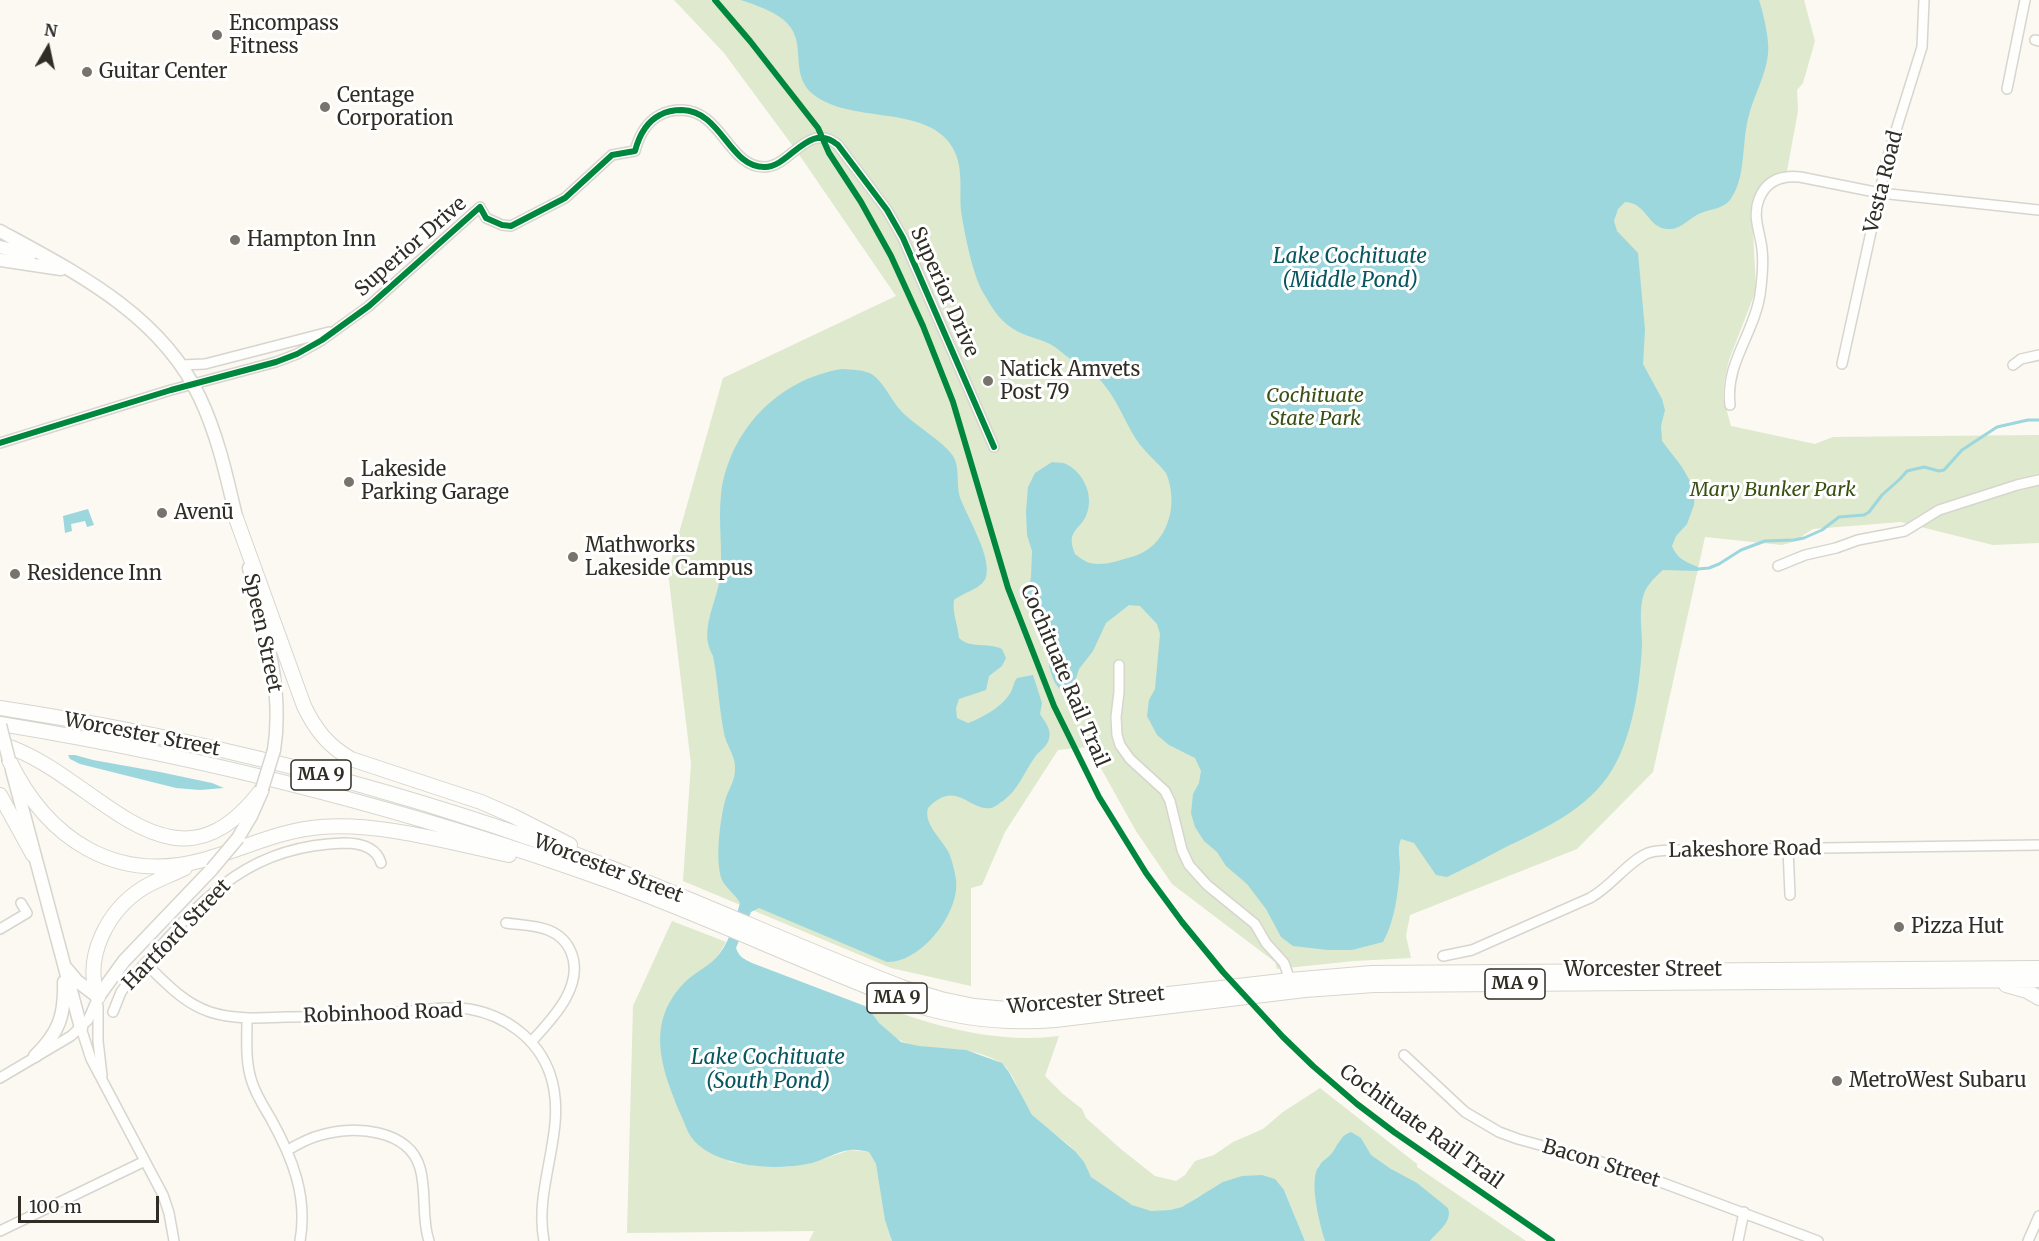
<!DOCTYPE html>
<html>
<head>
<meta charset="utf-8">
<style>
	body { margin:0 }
	#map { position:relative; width:2039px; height:1241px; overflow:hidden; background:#fbf9f2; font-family:Merriweather,serif }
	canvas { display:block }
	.north { position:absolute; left:18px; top:18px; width:60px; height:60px; -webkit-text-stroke:4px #fff; paint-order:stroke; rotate:9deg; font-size:16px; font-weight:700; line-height:24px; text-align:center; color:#302d25 }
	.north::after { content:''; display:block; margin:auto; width:21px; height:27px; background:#302d25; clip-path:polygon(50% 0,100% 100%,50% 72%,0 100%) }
	.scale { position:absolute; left:18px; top:1196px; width:141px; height:27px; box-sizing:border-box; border:3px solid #302d25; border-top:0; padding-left:8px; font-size:18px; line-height:21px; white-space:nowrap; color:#302d25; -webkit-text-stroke:4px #fff; paint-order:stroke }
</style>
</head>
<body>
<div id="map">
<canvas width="2039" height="1241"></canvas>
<div class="north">N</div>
<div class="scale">100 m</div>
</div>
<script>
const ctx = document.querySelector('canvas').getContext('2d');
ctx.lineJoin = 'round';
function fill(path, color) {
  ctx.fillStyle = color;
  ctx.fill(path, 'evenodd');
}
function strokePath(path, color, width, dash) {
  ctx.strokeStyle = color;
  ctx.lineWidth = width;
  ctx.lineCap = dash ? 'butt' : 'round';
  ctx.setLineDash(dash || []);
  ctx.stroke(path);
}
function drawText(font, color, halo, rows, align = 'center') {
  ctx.font = font + ' Merriweather,serif';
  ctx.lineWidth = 6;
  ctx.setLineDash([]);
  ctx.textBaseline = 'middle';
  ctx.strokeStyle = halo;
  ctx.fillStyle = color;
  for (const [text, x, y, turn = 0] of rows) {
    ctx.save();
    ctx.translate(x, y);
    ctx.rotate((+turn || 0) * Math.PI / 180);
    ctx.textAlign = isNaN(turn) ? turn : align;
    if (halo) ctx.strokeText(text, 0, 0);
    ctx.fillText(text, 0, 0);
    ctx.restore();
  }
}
const green = new Path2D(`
	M674,0h1130l11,41 -12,42 -6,7 1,21 -11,60 -15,6 -5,4 -15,30 4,79 -27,70 -5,22 -1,15 8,29 84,18 18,-7 206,-2v108l-46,2 -92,-23 -88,7 -20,13 -11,3 -77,-8 -52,235 -76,77 -167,66 -4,21 5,22 -57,3 -77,8 -2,-7 -103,-78 -36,-53 -47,-84 -31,3 -53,82 -23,53 -11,3v98l-80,-18 -208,-87 8,-117 -23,-192 55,-194 173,-82 -98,-143 -74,-100z
	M672,921l54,21 -12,20 -12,9 -29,122 6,17 51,52 27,4 30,1 27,-5 36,-12 19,2 7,12 16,77h-83l5,-10 -187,2 6,-227z
	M875,1004c58,22 120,40 184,32l-14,40 18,18 19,15 4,9 36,32 33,26 21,5 9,-6 10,-14 19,-6 19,-13 30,-13 20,-17 37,-24 97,76v3l109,74h-96c8,-10 23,-19 18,-33l-78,-53 -9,-17h-20l-12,20 -11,8 -3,31 10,44h-20l-21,-51c-27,2 -56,0 -82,5 -7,2 -13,9 -19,12 -9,3 -23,5 -32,4 -18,-2 -46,-20 -59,-33 -7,-8 -9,-19 -17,-27 -12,-13 -29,-21 -42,-34 -13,-14 -17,-45 -32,-54 -46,-29 -98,5 -130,-51z`);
const water = new Path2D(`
	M741,0h1018c4,12 11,41 9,54 -2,21 -14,41 -19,61 -8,27 -2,62 -19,85 -7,9 -20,9 -29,13 -11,4 -20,17 -32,16 -22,0 -21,-26 -44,-27l-7,7 -4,12 3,10 21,22 7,77 -2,34 19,35 3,11 -4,16 1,15 20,26 13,23 -1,15 -7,19 -11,12 -4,10c5,13 14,16 26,21v4l-35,-1c-7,6 -14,13 -18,21 -7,16 -3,37 -3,54 -2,43 -11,106 -40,139 -26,31 -63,47 -98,64 -19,10 -38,20 -57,29l-11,-2 -22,-32 -13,-4c-4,9 -1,19 -1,29 -2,25 -5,52 -17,74l-31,8h-24l-35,-4 -12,-9 -15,-28 -19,-25 -21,-18 -9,-14 -13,-11 -9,-14 -4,-14 2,-19 6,-11 2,-12 -6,-13 -26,-13 -12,-10 -10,-19 2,-16 6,-11 5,-55 -3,-10 -17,-18 -11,-1 -23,18 -13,28 -14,18 -6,18 -11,4c-8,-6 -11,-17 -13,-26l5,-9 -8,-15v-11l-2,-5 -8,-7 -10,-18 5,-23 1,-26 -5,-16 -1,-23 2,-25 7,-14 17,-11c4,1 11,0 14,2 17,8 28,31 21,49 -6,18 -22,16 -12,41 4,3 10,8 15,9 13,4 33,-4 45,-7 29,-10 41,-42 35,-70 -1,-4 -2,-9 -4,-13 -9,-12 -22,-21 -30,-34 -14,-22 -23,-51 -45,-67 -6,-5 -13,-8 -19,-12 -8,-5 -14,-12 -22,-16 -12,-6 -27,-8 -38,-16 -13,-8 -21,-22 -28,-34 -11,-17 -20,-63 -23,-83 -2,-25 4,-49 -13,-70 -29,-35 -97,-18 -134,-46 -24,-18 -9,-47 -23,-67 -10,-15 -33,-22 -50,-28z
	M842,369c10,1 22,0 31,6 12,9 18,25 28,36 14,15 41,29 52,45 8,13 2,30 8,44 7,18 31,58 25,77 -4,12 -22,15 -32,23 -2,13 4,25 5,38 11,11 28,4 43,11l4,9 -4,8 -13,10 -3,14 -27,9 -3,9 1,10 11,5c14,-5 32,-15 41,-28 4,-5 4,-12 8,-17l16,-3 9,28 -2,11c5,8 12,16 9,25 -2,8 -10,12 -14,18 -11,15 -16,32 -32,44 -4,2 -7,6 -12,7 -21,4 -35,-30 -63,0 -5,16 14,31 21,45 3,8 6,18 7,27 4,33 -35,83 -69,82l-128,-54 -8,4 -15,36c3,9 8,11 16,15l113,43 6,6 8,11 22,19 18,4 47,4 36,13 7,9 23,43 43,36 9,11 7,15 41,28 19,6 19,-1 12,-3 41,-25 19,-6 20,-1 13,4 9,11 21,51h-413l-7,-21 -9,-56 -7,-12c-6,-1 -13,-3 -19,-2 -12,1 -26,10 -38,13 -18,4 -36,5 -55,3 -21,-2 -52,-10 -65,-28 -5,-6 -8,-17 -12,-25 -19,-46 -35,-90 5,-131 11,-11 26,-16 35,-29 11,-15 15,-33 20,-50 -4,-8 -12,-13 -17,-21 -9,-17 -3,-62 2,-81 3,-12 11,-20 10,-34 0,-12 -9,-22 -11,-34 -5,-25 -6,-52 -11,-77 -2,-4 -4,-8 -5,-13 -4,-22 10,-45 12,-67 3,-27 -2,-54 1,-82 8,-63 57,-115 121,-125z
	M88,509l6,16 -7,2 -2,-6 -14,3 1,7 -7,2 -2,-17z
	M68,755h7l18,5 67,12 52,11 12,5 -24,2 -24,-2 -96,-24 -10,-5z
	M1351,1132l10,6 10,17 20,14 26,14 31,25c5,14 -10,23 -18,33h-105c-5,-16 -17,-61 -6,-75 3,-5 9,-8 13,-13 6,-9 9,-18 19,-21z`);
const stream = new Path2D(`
	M1698,569l11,-1 10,-4 22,-14 24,-9 29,-1 10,-2 18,-8 17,-13 25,-2 5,-3 13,-17 18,-16 7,-8 17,-4 15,4 5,-1 18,-20 35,-23 31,-7h11`);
const minor = new Path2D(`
	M2035,40l4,1
	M2007,89l18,-89
	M1842,364l45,-205 35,-112 2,-47
	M181,365l24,-1 124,-32
	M2013,365l8,-6 18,-4
	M1730,405c-5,-42 24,-71 30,-110 2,-15 4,-31 2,-46 -2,-18 -10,-32 -3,-50 7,-18 22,-24 41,-22l80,16 159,17
	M0,443l171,-53 105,-28 21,-8 25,-14 47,-34 111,-99 6,11 16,7 9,1 54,-28 47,-43 23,-4c4,-15 11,-29 25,-36 7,-4 14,-5 22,-5 40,1 47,58 83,57 25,0 44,-47 73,-22l49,65 16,28 91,209
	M1778,566l27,-11 31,-7 22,-8 47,-9 34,-21 78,-25 22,-5
	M1119,665v27l-3,25 1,18 3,10 10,14 35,32 5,10 12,49 7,15 18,20 48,39 11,19 18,20 6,17
	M1788,849l2,46
	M506,923c14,2 29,2 42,7 10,4 19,12 23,22 14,34 -19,67 -40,90
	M0,929l27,-16 -6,-10
	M1443,956l29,-6 118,-52c21,-11 37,-36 58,-45 9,-3 20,-3 29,-3l362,-5
	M145,963c20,19 38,40 65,49 25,8 51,6 77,5 38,0 76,-2 114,-5 22,-2 45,-6 68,-3 36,6 69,30 81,65 19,55 -17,111 -6,167
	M98,1006v35l4,35
	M113,1012l8,-20 9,-12c66,-71 107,-134 214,-137 15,0 32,3 37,20
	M247,1018c0,21 -2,44 5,64 4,13 12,25 19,37 21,38 37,77 29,122
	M81,1028l10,31 72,136 6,18 5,28
	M1404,1055l61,57 34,20 19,7 105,29 195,73
	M0,1078l71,-42 17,-16 10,-23
	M288,1150c10,-6 21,-12 33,-15 33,-10 88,-6 99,33 7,24 1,50 9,73
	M0,1231l145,-70
	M1738,1241l6,-29
	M2028,1241l11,-25`);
const major = new Path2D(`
	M0,231c77,42 161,84 200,167 19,40 28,85 38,127
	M0,247l31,7
	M0,260l61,9
	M249,568c15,60 35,120 25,182
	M12,770l69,258
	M238,838l13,-22 11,-25
	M67,969l10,12 21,16 26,-36 88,-92
	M35,1056c24,-23 30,-41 29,-74`);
const highway = new Path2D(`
	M236,518l68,188c11,23 24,40 47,53l130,43 32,14 57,29
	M0,708c191,29 380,76 561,141 117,42 230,96 346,140l34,10 33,7 33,3h32l251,-29 82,-7 667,-5
	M0,724c208,34 411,86 609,157 102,37 201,85 303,123 47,15 94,20 143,16l250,-30 69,-5 665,-5
	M0,744c95,26 170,168 262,45
	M9,760c38,79 106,124 194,100 40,-11 77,-30 118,-33 59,-5 131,16 188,28
	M0,795l33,60
	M2006,985l21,6 12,7
	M98,997c-15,-40 10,-87 45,-109 13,-8 28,-13 42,-20`);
const majorBridge = new Path2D(`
	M0,725l9,35
	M262,789l12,-39
	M212,869l26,-31`);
const cycleway = new Path2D(`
	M715,0l35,41 68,87 11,25 32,49 30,54 32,70 30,76 55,186 46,118 45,91 47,76 36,49 41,50 60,65 30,29 44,38 37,28 158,109
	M0,443l171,-53 105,-28 21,-8 25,-14 47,-34 111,-99 6,11 16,7 9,1 54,-28 47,-43 23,-4c4,-15 11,-29 25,-36 7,-4 14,-5 22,-5 40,1 47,58 83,57 25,0 44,-47 73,-22l49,65 16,28 91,209`);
const markers = [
	[217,35,6,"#77746d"],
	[87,72,6,"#77746d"],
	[325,107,6,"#77746d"],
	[235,240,6,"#77746d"],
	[988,381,6,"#77746d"],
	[349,482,6,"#77746d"],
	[162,513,6,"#77746d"],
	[573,557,6,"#77746d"],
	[15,574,6,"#77746d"],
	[1899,927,6,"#77746d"],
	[1837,1081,6,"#77746d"]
];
const shields = [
	[321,775,60],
	[1515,984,60],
	[897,998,60]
];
const shieldNames = [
	["MA 9",321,775],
	["MA 9",1515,984],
	["MA 9",897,998]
];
const poiNames = [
	["Encompass",229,24],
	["Fitness",229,47],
	["Guitar Center",99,72],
	["Centage",337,96],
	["Corporation",337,119],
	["Hampton Inn",247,240],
	["Natick Amvets",1000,370],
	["Post 79",1000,393],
	["Lakeside",361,470],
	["Parking Garage",361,493],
	["Avenū",174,513],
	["Mathworks",585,546],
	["Lakeside Campus",585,569],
	["Residence Inn",27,574],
	["Pizza Hut",1911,927],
	["MetroWest Subaru",1849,1081]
];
const streetNames = [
	["Vesta Road",1884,182,-76],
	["Superior Drive",411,247,-41],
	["Superior Drive",944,292,66],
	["Speen Street",262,633,78],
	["Cochituate Rail Trail",1064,676,67],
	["Worcester Street",142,735,11],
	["Lakeshore Road",1745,850,-1],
	["Worcester Street",608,869,21],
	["Hartford Street",177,935,-46],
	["Worcester Street",1643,970],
	["Worcester Street",1086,1001,-5],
	["Robinhood Road",383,1014,-2],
	["Cochituate Rail Trail",1421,1127,36],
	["Bacon Street",1601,1164,17]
];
const parkNames = [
	["Cochituate",1315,396],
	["State Park",1315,419],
	["Mary Bunker Park",1773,490]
];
const waterNames = [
	["Lake Cochituate",1350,257],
	["(Middle Pond)",1350,281],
	["Lake Cochituate",768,1058],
	["(South Pond)",768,1082]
];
fill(green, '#dee9cd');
fill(water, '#9cd7de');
strokePath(stream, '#9cd7de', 3);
strokePath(minor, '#d7d5ce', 12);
strokePath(major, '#d7d5ce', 15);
strokePath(highway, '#d7d5ce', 16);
strokePath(minor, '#fefefd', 9);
strokePath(major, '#fefefd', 12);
strokePath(highway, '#fefefd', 14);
strokePath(majorBridge, '#d7d5ce', 15, []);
strokePath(majorBridge, '#fefefd', 12);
strokePath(cycleway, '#00873e', 6);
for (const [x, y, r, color] of markers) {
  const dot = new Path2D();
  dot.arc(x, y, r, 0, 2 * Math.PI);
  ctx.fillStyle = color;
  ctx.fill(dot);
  strokePath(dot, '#fff', 2);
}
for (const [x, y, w] of shields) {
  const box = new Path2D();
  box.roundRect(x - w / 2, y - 15, w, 30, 4.5);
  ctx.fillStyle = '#fff';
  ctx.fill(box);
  strokePath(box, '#302d25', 1.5);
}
drawText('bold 18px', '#302d25', null, shieldNames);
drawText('20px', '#302d25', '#fff', poiNames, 'left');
drawText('20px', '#302d25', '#fff', streetNames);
drawText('italic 20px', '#385012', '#fff', parkNames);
drawText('italic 21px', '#08565f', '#fff', waterNames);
</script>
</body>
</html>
